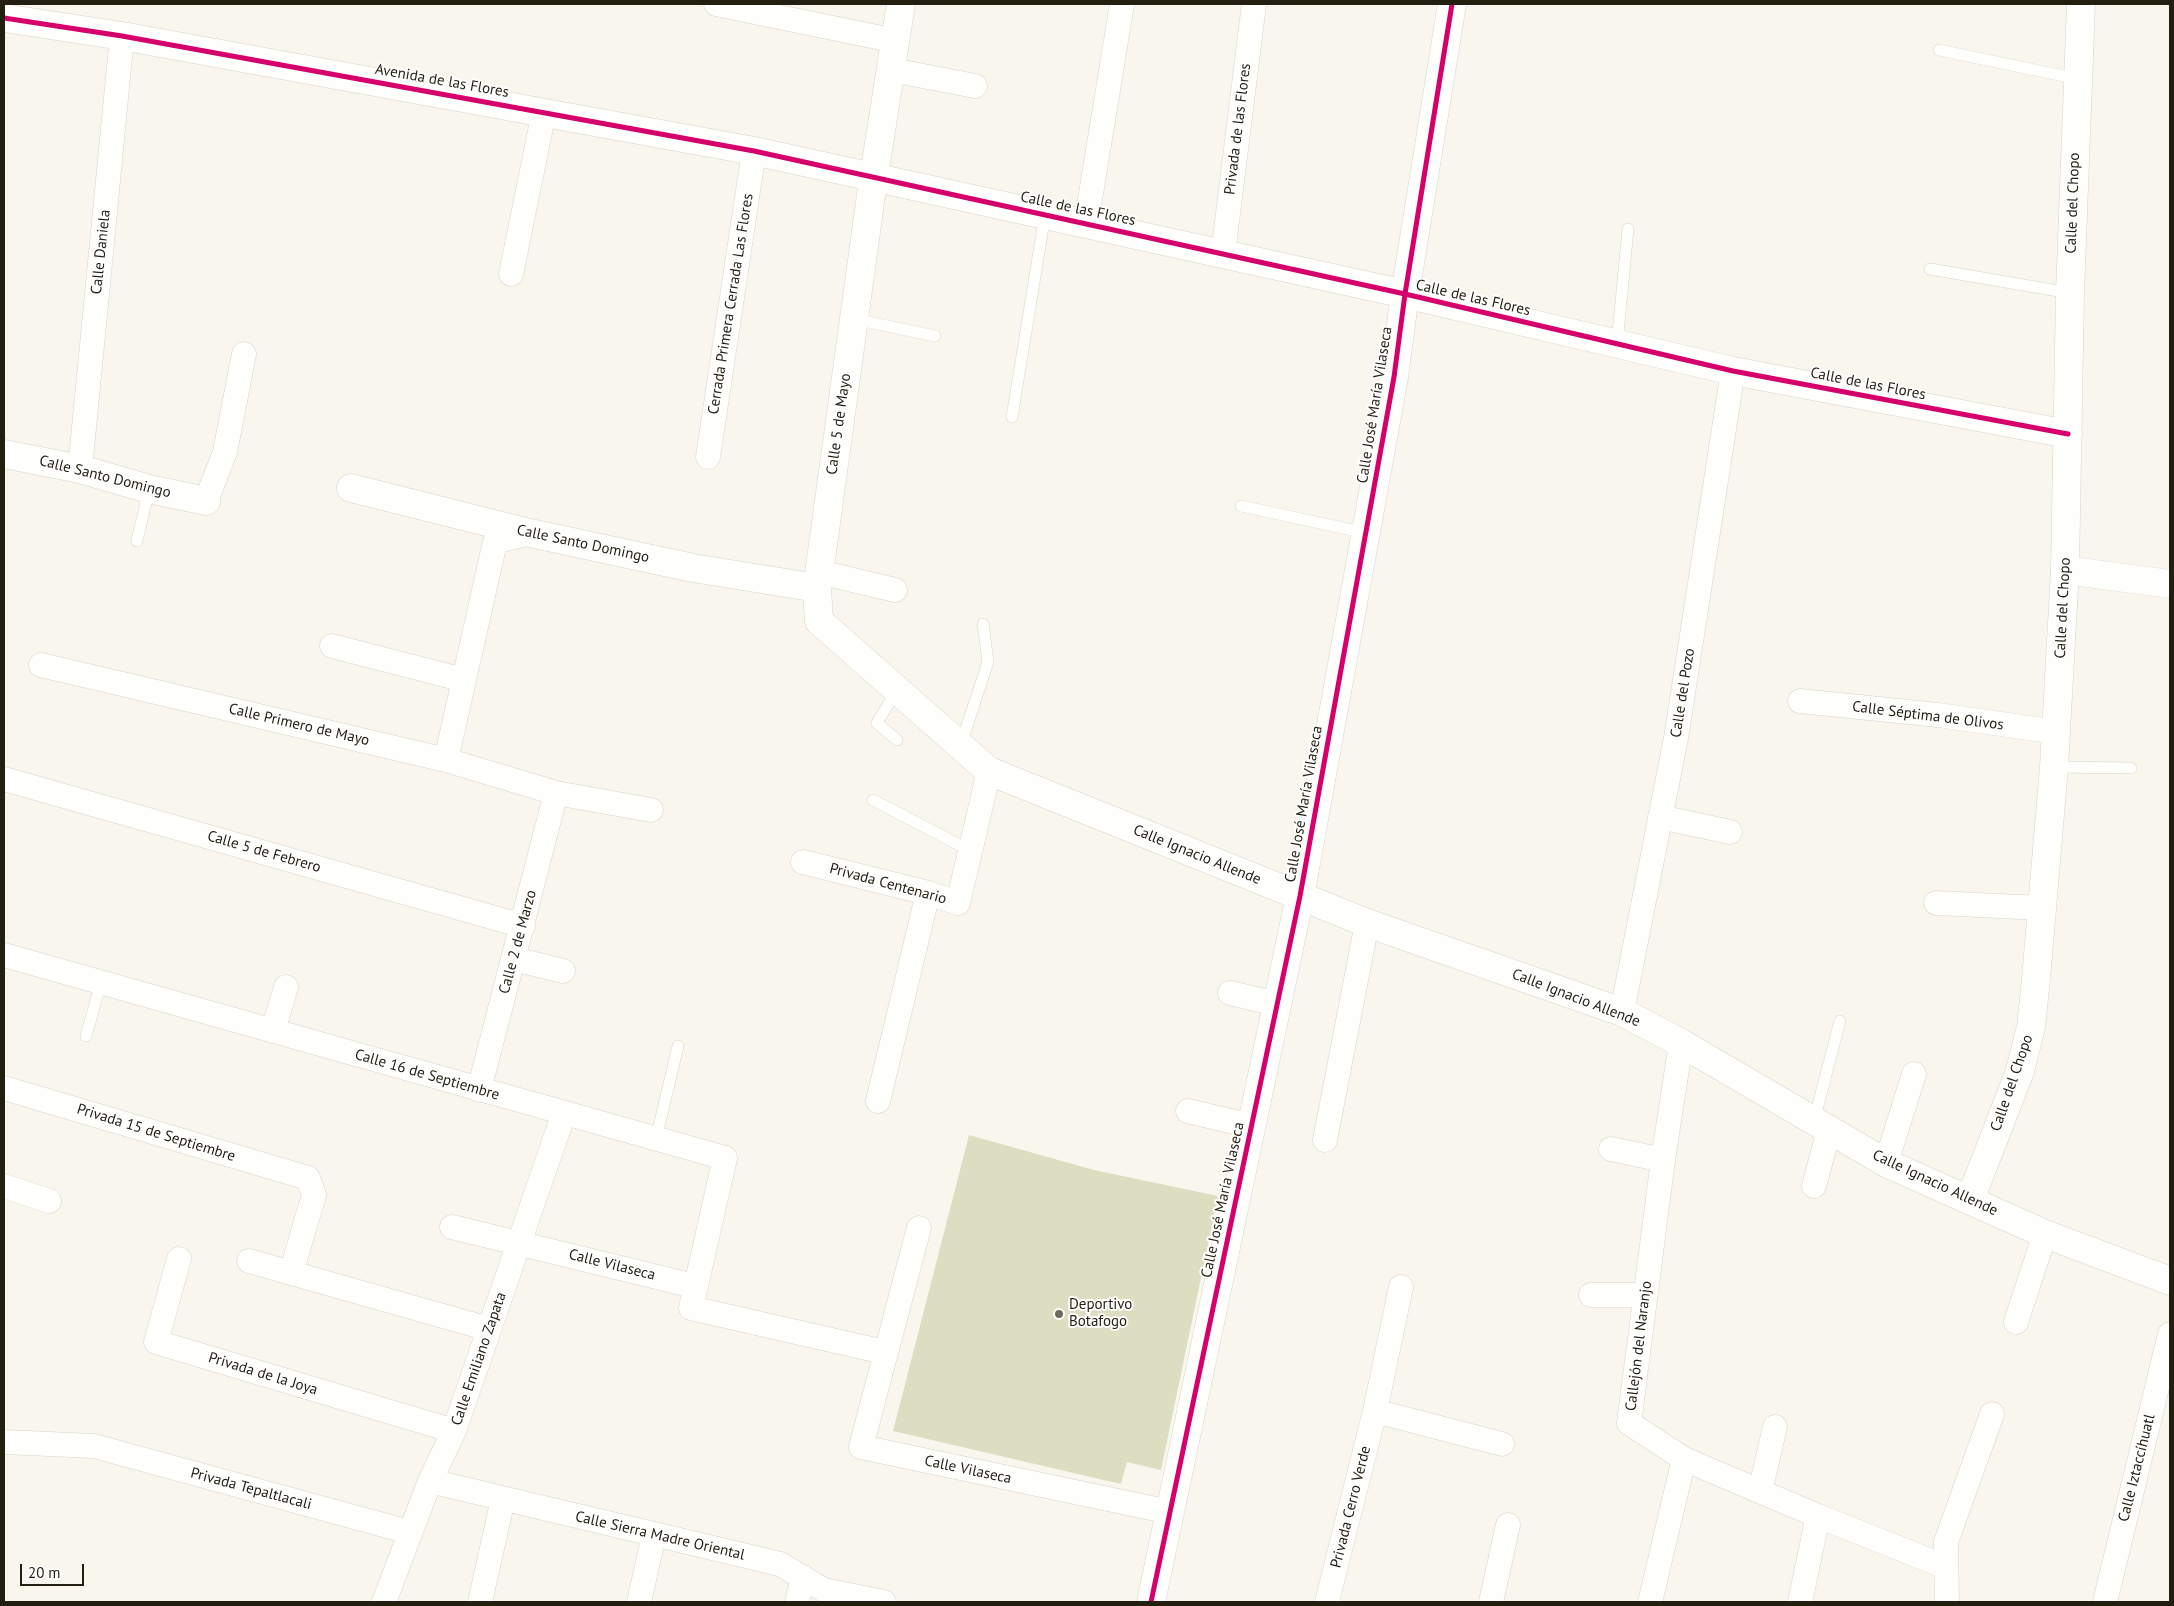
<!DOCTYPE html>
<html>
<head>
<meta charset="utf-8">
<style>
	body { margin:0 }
	#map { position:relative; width:2174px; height:1606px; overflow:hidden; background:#f9f6ee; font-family:"PT Sans",sans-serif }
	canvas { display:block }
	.frame { position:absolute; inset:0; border:5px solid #221e10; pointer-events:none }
	.scale { position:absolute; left:20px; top:1564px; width:64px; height:22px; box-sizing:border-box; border:2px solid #221e10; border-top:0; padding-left:6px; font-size:15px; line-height:18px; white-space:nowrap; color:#221e10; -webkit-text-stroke:4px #fff; paint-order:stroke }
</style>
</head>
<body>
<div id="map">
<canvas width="2174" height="1606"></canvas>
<div class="frame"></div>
<div class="scale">20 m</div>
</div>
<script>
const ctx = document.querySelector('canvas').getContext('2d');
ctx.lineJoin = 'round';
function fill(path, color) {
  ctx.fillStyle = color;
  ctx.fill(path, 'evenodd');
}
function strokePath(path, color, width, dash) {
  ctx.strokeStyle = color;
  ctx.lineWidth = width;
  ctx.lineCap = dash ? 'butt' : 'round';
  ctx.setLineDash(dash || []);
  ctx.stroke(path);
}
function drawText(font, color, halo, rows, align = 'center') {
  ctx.font = font + ' "PT Sans",sans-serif';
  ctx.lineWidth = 4;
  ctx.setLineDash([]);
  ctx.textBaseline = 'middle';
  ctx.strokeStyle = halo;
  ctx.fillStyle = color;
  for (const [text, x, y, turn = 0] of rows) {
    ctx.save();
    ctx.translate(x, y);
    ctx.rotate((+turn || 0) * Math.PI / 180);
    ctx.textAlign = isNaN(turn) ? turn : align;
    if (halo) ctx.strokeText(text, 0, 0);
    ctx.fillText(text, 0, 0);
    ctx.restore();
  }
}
const green = new Path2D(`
	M969,1135l125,35 124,26 -57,274 -34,-8 -6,22 -228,-53z`);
const lane = new Path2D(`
	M1939,50l139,29
	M1930,269l140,24
	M854,319l81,17
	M1617,344l11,-115
	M1012,417l33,-202
	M1241,506l125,27
	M137,541l12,-52
	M897,740l-20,-17 20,-33
	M961,744l27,-82 -5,-38
	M2054,767l77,1
	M873,800l98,51
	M86,1036l15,-54
	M1814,1121l26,-100
	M656,1139l22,-93`);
const street = new Path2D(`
	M716,4l180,37
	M892,70l83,16
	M1086,224l36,-220
	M1223,254l31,-250
	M511,274l33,-162
	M708,457l46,-306
	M80,469l42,-433
	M206,501l19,-49 19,-98
	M819,572l76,18
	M332,646l132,34
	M41,665l405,95 110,33 95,17
	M1800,701l138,14 119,17
	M446,760l49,-218 35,-9
	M4,779l519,147
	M1660,817l70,15
	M803,862l125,31 30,10 31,-132
	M1936,903l106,5
	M4,955l721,203 -34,150 193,44
	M514,959l49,12
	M1230,993l47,11
	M1622,1012l54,-274 57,-367
	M273,1031l13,-44
	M1681,1043l-18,117 -34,263 55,36 134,57 128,51
	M4,1088l304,90 6,17 -23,78
	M479,1090l77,-297
	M878,1101l50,-208
	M1188,1111l63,15
	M1325,1140l42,-217
	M1611,1149l52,11
	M1886,1163l28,-89
	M4,1186l45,15
	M1814,1186l15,-56
	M452,1227l242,59
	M919,1228l-58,219 309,65
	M179,1259l-23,83 298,89
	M249,1261l240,68
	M1591,1295h54
	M2016,1322l29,-88
	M1375,1411l127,33
	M4,1442l90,4 315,86
	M430,1481l350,83 44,26 60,12
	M1760,1491l15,-64
	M384,1602l46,-121 24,-50 110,-318
	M480,1602l23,-103
	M639,1602l15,-67
	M797,1602l6,-25
	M1327,1602l48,-191 26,-124
	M1491,1602l17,-77
	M1650,1602l34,-143
	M1800,1602l18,-86
	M1947,1602l-1,-60 46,-128
	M2105,1602l65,-268`);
const secondary = new Path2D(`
	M901,4l-29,184 -55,400 2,33 170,150 378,152 255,89 59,31 205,120 159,71 125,47
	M4,18l118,18 632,115 651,143 328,77 335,63
	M4,454l76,15 69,20 57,12
	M351,488l179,45 163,35 124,20
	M2065,570l105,14
	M1970,1200l50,-129 11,-44 5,-48 18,-212 11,-197 5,-277 11,-289
	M1151,1602l149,-706 94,-519 11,-83 47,-290`);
const cycleway = new Path2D(`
	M4,18l118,18 632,115 651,143 328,77 335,63
	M1151,1602l149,-706 94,-519 11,-83 47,-290`);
const markers = [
	[1059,1314,5,"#6d6a5e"]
];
const streetNames = [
	["Avenida de las Flores",442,81,10],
	["Privada de las Flores",1238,129,-83],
	["Calle del Chopo",2073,203,-88],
	["Calle de las Flores",1078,209,12],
	["Calle Daniela",101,252,-84],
	["Calle de las Flores",1473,298,13],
	["Cerrada Primera Cerrada Las Flores",731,304,-81],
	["Calle de las Flores",1868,384,11],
	["Calle José María Vilaseca",1375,405,-81],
	["Calle 5 de Mayo",839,424,-82],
	["Calle Santo Domingo",105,477,14],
	["Calle Santo Domingo",583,544,12],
	["Calle del Chopo",2063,608,-87],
	["Calle del Pozo",1683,693,-81],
	["Calle Séptima de Olivos",1928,716,7],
	["Calle Primero de Mayo",299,725,13],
	["Calle José María Vilaseca",1304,804,-80],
	["Calle 5 de Febrero",264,852,16],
	["Calle Ignacio Allende",1197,855,22],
	["Privada Centenario",888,884,15],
	["Calle 2 de Marzo",518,942,-75],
	["Calle Ignacio Allende",1576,998,21],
	["Calle 16 de Septiembre",427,1075,16],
	["Calle del Chopo",2012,1083,-71],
	["Privada 15 de Septiembre",156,1133,17],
	["Calle Ignacio Allende",1935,1183,25],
	["Calle José María Vilaseca",1223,1200,-78],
	["Calle Vilaseca",612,1265,14],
	["Callejón del Naranjo",1639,1346,-83],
	["Calle Emiliano Zapata",479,1359,-71],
	["Privada de la Joya",263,1374,17],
	["Calle Iztaccíhuatl",2137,1468,-76],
	["Calle Vilaseca",968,1470,12],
	["Privada Tepaltlacali",251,1489,15],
	["Privada Cerro Verde",1351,1507,-76],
	["Calle Sierra Madre Oriental",660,1536,13]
];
const poiNames = [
	["Deportivo",1069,1305],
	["Botafogo",1069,1322]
];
fill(green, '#dcdec1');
strokePath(lane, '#d6d3c9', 12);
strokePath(street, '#d6d3c9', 25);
strokePath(secondary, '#d6d3c9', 29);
strokePath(lane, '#fefefc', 11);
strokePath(street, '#fefefc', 24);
strokePath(secondary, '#fefefc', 28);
strokePath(cycleway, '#d6006c', 5);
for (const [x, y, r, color] of markers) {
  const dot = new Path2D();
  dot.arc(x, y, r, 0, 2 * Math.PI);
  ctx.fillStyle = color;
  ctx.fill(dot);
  strokePath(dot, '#fff', 2);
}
drawText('15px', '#221e10', '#fff', streetNames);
drawText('15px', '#221e10', '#fff', poiNames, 'left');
</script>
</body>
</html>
